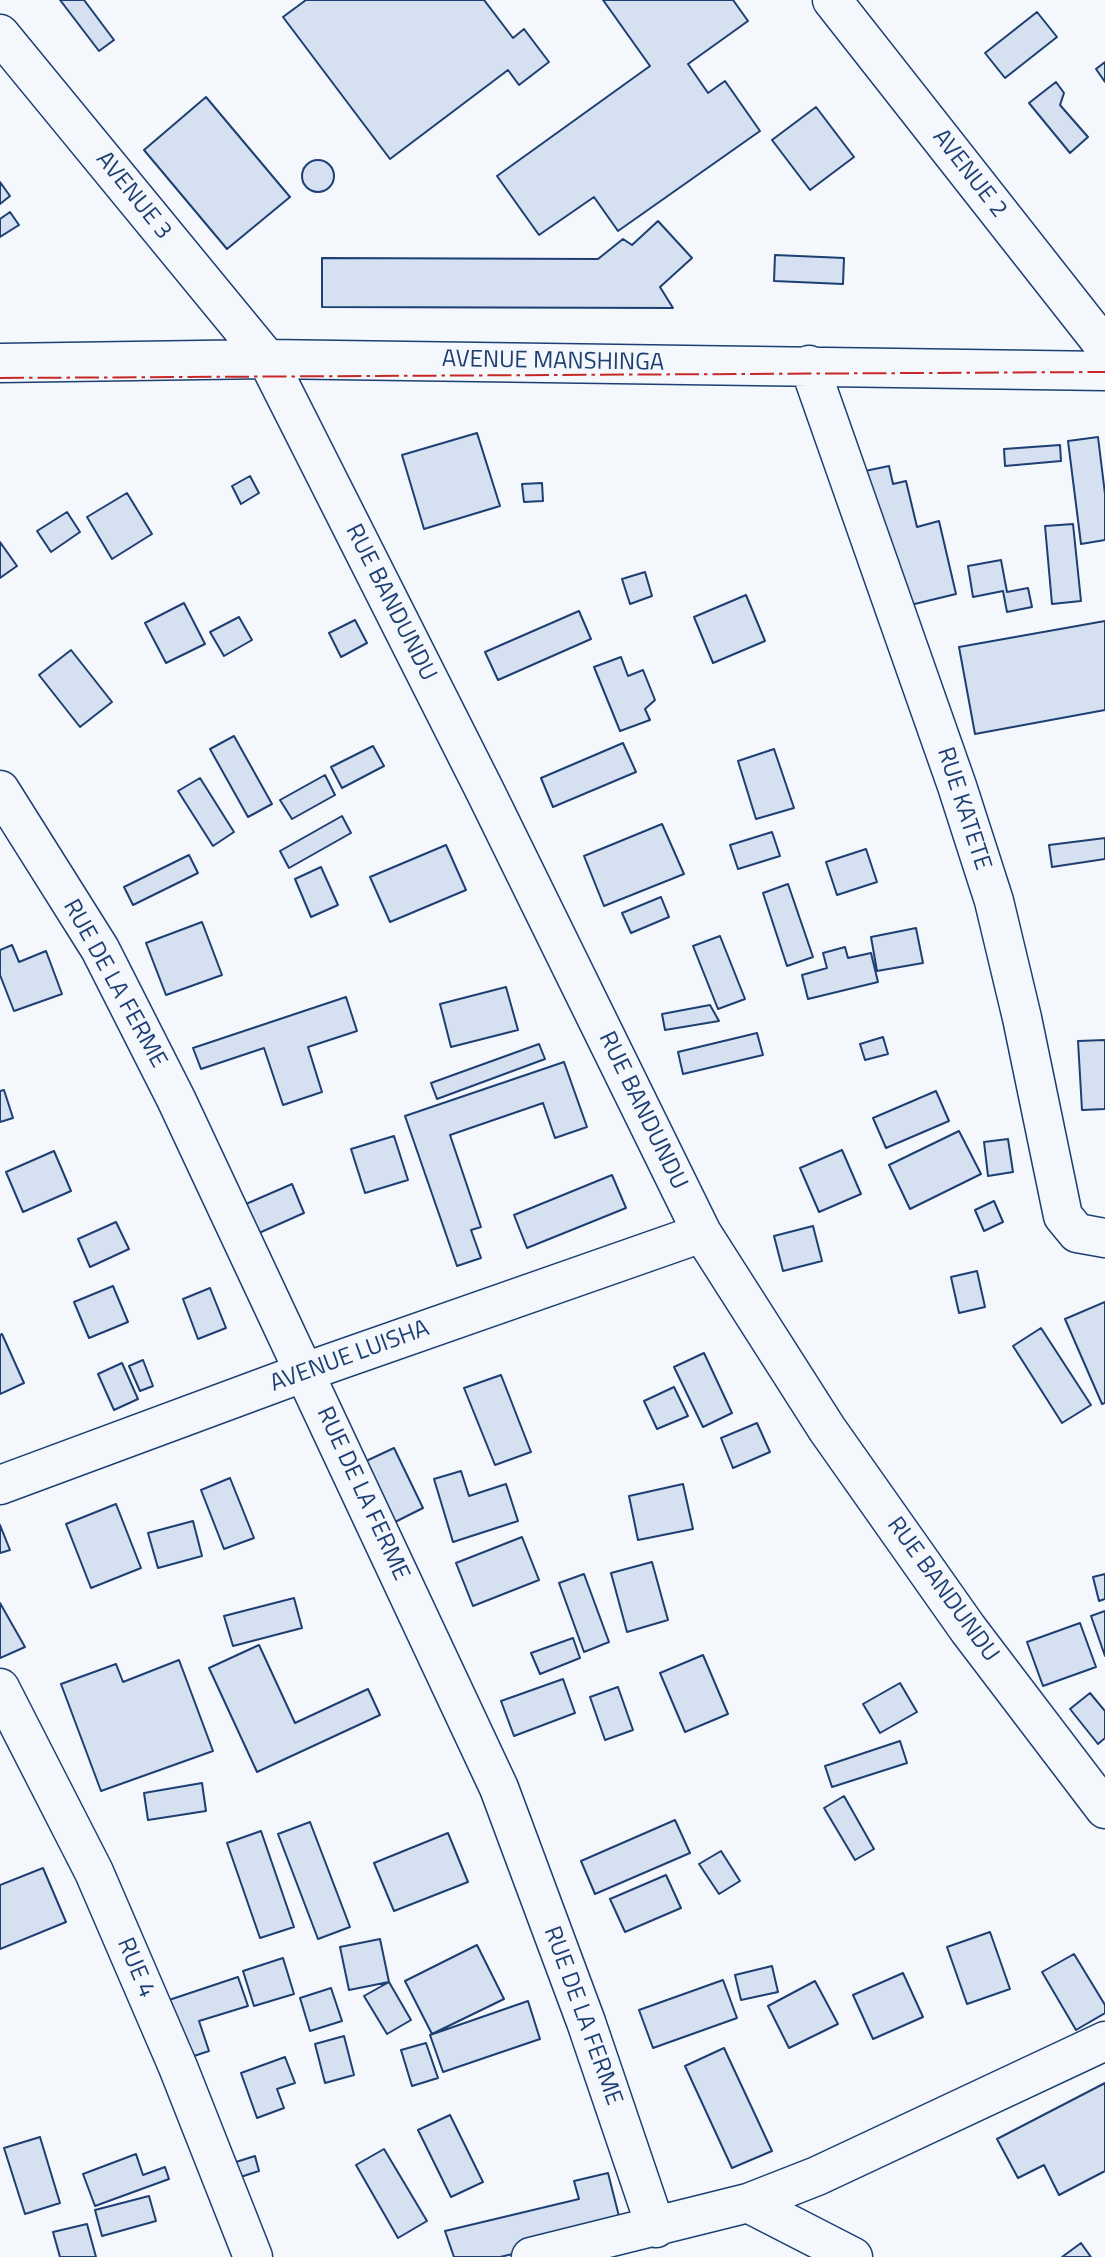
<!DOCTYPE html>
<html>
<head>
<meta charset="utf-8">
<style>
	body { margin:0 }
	canvas { display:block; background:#f4f7fb }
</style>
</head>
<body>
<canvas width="1105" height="2257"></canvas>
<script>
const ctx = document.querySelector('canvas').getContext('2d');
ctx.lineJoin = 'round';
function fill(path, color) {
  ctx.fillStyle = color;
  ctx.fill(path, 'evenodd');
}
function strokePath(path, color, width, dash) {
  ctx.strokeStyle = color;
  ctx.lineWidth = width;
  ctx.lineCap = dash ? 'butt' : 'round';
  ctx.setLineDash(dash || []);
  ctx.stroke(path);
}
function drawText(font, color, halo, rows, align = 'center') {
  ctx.font = font + ' "Titillium Web",sans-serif';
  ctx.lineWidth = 5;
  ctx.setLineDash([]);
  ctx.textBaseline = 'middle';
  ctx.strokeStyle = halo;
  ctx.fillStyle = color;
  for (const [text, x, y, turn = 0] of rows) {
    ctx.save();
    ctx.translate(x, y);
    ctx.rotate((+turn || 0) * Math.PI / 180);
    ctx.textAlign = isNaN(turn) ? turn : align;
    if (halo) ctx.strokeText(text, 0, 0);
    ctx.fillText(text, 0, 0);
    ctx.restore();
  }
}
const building = new Path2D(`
	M60,0h24l30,40 -15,11z
	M306,0h178l29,38 11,-9 25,33 -30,23 -11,-15 -118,89 -107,-142z
	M603,0h130l15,21 -60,43 20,29 17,-12 35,50 -142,100 -24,-34 -55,38 -42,-59 153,-110z
	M1037,12l20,25 -52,41 -20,-25z
	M1105,62v20l-9,-13z
	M1056,82l8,11 -4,12 28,32 -18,16 -41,-50z
	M206,97l84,100 -63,52 -83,-99z
	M816,107l38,50 -44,33 -38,-50z
	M302 176a16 16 0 1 1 32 0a16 16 0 1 1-32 0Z
	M0,182l10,14 -10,8z
	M10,212l9,13 -19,12v-18z
	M658,221l34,37 -32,29 13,21 -351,-1v-49l276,1 25,-20 9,6z
	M775,255l69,3 -1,26 -69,-3z
	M477,433l23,73 -76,23 -22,-74z
	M1098,437l7,57v46l-24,4 -13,-103z
	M1060,445l1,16 -56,5 -1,-17z
	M889,466l4,18 13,-3 11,46 22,-6 17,73 -58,14 -33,-137z
	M250,476l9,17 -18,11 -9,-18z
	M542,483l1,18 -19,1 -2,-18z
	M127,493l25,41 -40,25 -25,-42z
	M67,512l13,20 -29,20 -14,-21z
	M1073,524l8,77 -29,3 -7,-78z
	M0,542l17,24 -17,12z
	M1001,560l6,32 21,-4 4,19 -25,5 -4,-21 -30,6 -5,-31z
	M645,572l7,24 -22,8 -8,-25z
	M746,595l19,46 -52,22 -19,-46z
	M184,603l21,41 -39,19 -21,-40z
	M579,611l12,28 -93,41 -13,-28z
	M239,617l13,23 -28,16 -14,-24z
	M355,620l12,23 -26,14 -12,-24z
	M1105,621v89l-130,24 -16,-87z
	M71,650l41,52 -32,25 -41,-52z
	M621,657l7,19 15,-6 12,30 -10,9 5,11 -30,11 -26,-64z
	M234,736l38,68 -24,13 -38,-68z
	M623,743l13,29 -83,35 -12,-29z
	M373,746l11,20 -42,22 -11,-21z
	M774,749l20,59 -38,11 -18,-58z
	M325,775l10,20 -43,24 -12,-19z
	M200,778l34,54 -21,14 -35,-55z
	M342,816l9,17 -62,35 -9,-17z
	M662,824l22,50 -80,32 -20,-50z
	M772,832l8,24 -42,13 -8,-24z
	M1105,838v21l-53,8 -3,-22z
	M446,845l20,45 -76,32 -20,-45z
	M866,849l11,33 -40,13 -11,-33z
	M189,855l9,18 -65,32 -9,-18z
	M321,867l17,38 -27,12 -16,-38z
	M788,884l25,73 -26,9 -24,-73z
	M661,897l8,20 -38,16 -9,-20z
	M202,922l20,53 -56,20 -20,-52z
	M916,928l7,35 -46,8 -6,-34z
	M720,936l25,63 -27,10 -25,-63z
	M12,945l7,17 27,-11 16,43 -48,17 -14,-36v-25z
	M845,947l3,11 23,-5 7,29 -70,17 -6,-24 25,-7 -4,-15z
	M506,987l12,43 -67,17 -11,-43z
	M346,997l11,34 -49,16 14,45 -39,13 -19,-57 -63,21 -8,-21z
	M710,1005l9,16 -54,9 -3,-16z
	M757,1033l6,22 -80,19 -5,-22z
	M883,1037l5,17 -23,6 -5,-16z
	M1105,1040v69l-23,1 -4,-69z
	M539,1044l6,15 -108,40 -6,-16z
	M564,1062l23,65 -32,11 -12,-35 -93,32 31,92 -10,3 10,28 -24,8 -52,-150z
	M4,1090l9,28 -13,4v-31z
	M936,1091l13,30 -63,27 -13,-30z
	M959,1131l22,43 -71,35 -21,-44z
	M394,1136l14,44 -43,13 -14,-44z
	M1008,1139l5,33 -25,4 -4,-34z
	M842,1150l19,44 -42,18 -19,-44z
	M54,1151l17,40 -48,21 -17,-40z
	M612,1175l14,33 -99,40 -13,-33z
	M292,1184l12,29 -45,20 -13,-29z
	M994,1201l9,21 -19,9 -9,-21z
	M116,1222l13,27 -39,18 -12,-28z
	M813,1226l9,35 -39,10 -9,-35z
	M977,1271l8,36 -26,6 -8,-36z
	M113,1286l15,36 -39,16 -15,-36z
	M210,1288l16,40 -28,11 -15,-40z
	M1105,1302v101l-3,1 -37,-85z
	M1041,1328l50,77 -29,18 -49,-77z
	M2,1334l22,49 -24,11v-59z
	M704,1353l28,60 -29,14 -29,-60z
	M143,1360l10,26 -13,5 -11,-25z
	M122,1363l16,36 -24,11 -16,-36z
	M501,1375l30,77 -36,13 -31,-77z
	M674,1387l14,29 -31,13 -13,-28z
	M757,1423l13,29 -37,16 -12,-30z
	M394,1448l29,60 -30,15 -29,-61z
	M461,1471l8,25 37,-12 12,37 -65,21 -19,-63z
	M230,1478l24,60 -30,11 -23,-59z
	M683,1484l10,45 -55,11 -9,-44z
	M116,1504l25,64 -50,20 -25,-64z
	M193,1521l9,35 -44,12 -10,-35z
	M0,1525l10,25 -10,3z
	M522,1537l17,43 -66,26 -17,-43z
	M652,1562l16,58 -41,12 -16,-59z
	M584,1574l25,68 -25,10 -25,-69z
	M1105,1574v25l-6,2 -6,-24z
	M294,1598l8,30 -69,18 -9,-30z
	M0,1603l25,44 -25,11z
	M1105,1611v45l-14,-40z
	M1080,1623l16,44 -53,19 -16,-44z
	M573,1638l7,20 -40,16 -9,-21z
	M259,1645l36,78 73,-34 12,26 -123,57 -48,-104z
	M703,1655l25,59 -43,18 -25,-59z
	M179,1660l34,91 -112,40 -40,-107 55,-20 7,18z
	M563,1679l12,34 -61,23 -13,-35z
	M900,1683l17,29 -37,21 -17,-29z
	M618,1687l15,43 -28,10 -15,-43z
	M1090,1693l15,18v27l-7,6 -28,-35z
	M900,1741l7,22 -75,24 -7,-21z
	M202,1783l4,28 -58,9 -4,-27z
	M844,1796l30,53 -19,11 -31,-52z
	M675,1820l15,33 -95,41 -14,-33z
	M310,1822l40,105 -32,12 -40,-105z
	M261,1831l33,96 -34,11 -33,-95z
	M448,1833l20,49 -74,29 -20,-48z
	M721,1851l19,30 -21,13 -20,-30z
	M43,1868l23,54 -66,27v-64z
	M666,1875l15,33 -56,24 -15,-33z
	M990,1932l20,57 -43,15 -20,-57z
	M380,1939l9,43 -40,8 -9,-43z
	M477,1945l27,54 -72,35 -27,-53z
	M1074,1954l31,51v8l-29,17 -34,-58z
	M283,1958l11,36 -40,12 -11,-35z
	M772,1966l6,26 -37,8 -6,-25z
	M903,1973l20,44 -50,22 -20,-44z
	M238,1977l10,29 -49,15 10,30 -24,8 -19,-58z
	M723,1980l14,38 -84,30 -14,-38z
	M815,1981l23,43 -49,24 -21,-42z
	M389,1982l22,38 -24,14 -23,-38z
	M331,1988l11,33 -32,10 -10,-33z
	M528,2001l12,38 -97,33 -13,-37z
	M344,2036l10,39 -29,8 -10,-39z
	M426,2043l12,35 -26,8 -11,-36z
	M724,2048l48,103 -40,17 -47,-102z
	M285,2057l10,26 -18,6 7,19 -27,10 -16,-45z
	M1105,2083v88l-46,24 -15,-30 -26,13 -21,-39z
	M450,2115l33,67 -32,15 -33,-67z
	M40,2137l20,66 -35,11 -21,-66z
	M384,2149l43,72 -29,17 -42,-73z
	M136,2154l7,21 22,-8 4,12 -74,27 -12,-32z
	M255,2156l4,15 -34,11 -5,-15z
	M608,2173l14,55 -122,29h-46l-9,-26 134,-32 -5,-18z
	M149,2196l7,25 -54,15 -7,-26z
	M87,2224l9,33h-36l-7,-25z
	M1081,2243l10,14h-29z`);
const minor = new Path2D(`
	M832,0l273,347
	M0,34l267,325 218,432 217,442 125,196 141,200 137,180
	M0,363l267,-4 838,12
	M809,365l148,421 37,115 28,117 41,198 14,17 28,5
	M0,790l100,159 76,150 323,689 87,234 70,206
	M0,1485l305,-113 397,-139
	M0,1688l94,184 84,195 75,190
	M748,2203l105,54
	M531,2257l217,-54 69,-27 288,-135`);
const power = new Path2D(`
	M0,378l1105,-6`);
const streetNames = [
	["AVENUE 2",969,174,52],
	["AVENUE 3",133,196,51],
	["AVENUE MANSHINGA",553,362,1],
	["RUE BANDUNDU",390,603,63],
	["RUE KATETE",963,809,72],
	["RUE DE LA FERME",114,984,61],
	["RUE BANDUNDU",642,1111,64],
	["AVENUE LUISHA",350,1357,-20],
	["RUE DE LA FERME",362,1494,65],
	["RUE BANDUNDU",942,1590,54],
	["RUE 4",135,1968,67],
	["RUE DE LA FERME",582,2016,70]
];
fill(building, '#d5e0f0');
strokePath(building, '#1d3f73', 2);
strokePath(minor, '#1d3f73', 41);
strokePath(minor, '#f4f7fb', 38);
strokePath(power, '#c62828', 2, [24, 5, 3.5, 5]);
drawText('24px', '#1d3f73', '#f4f7fb', streetNames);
</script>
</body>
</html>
